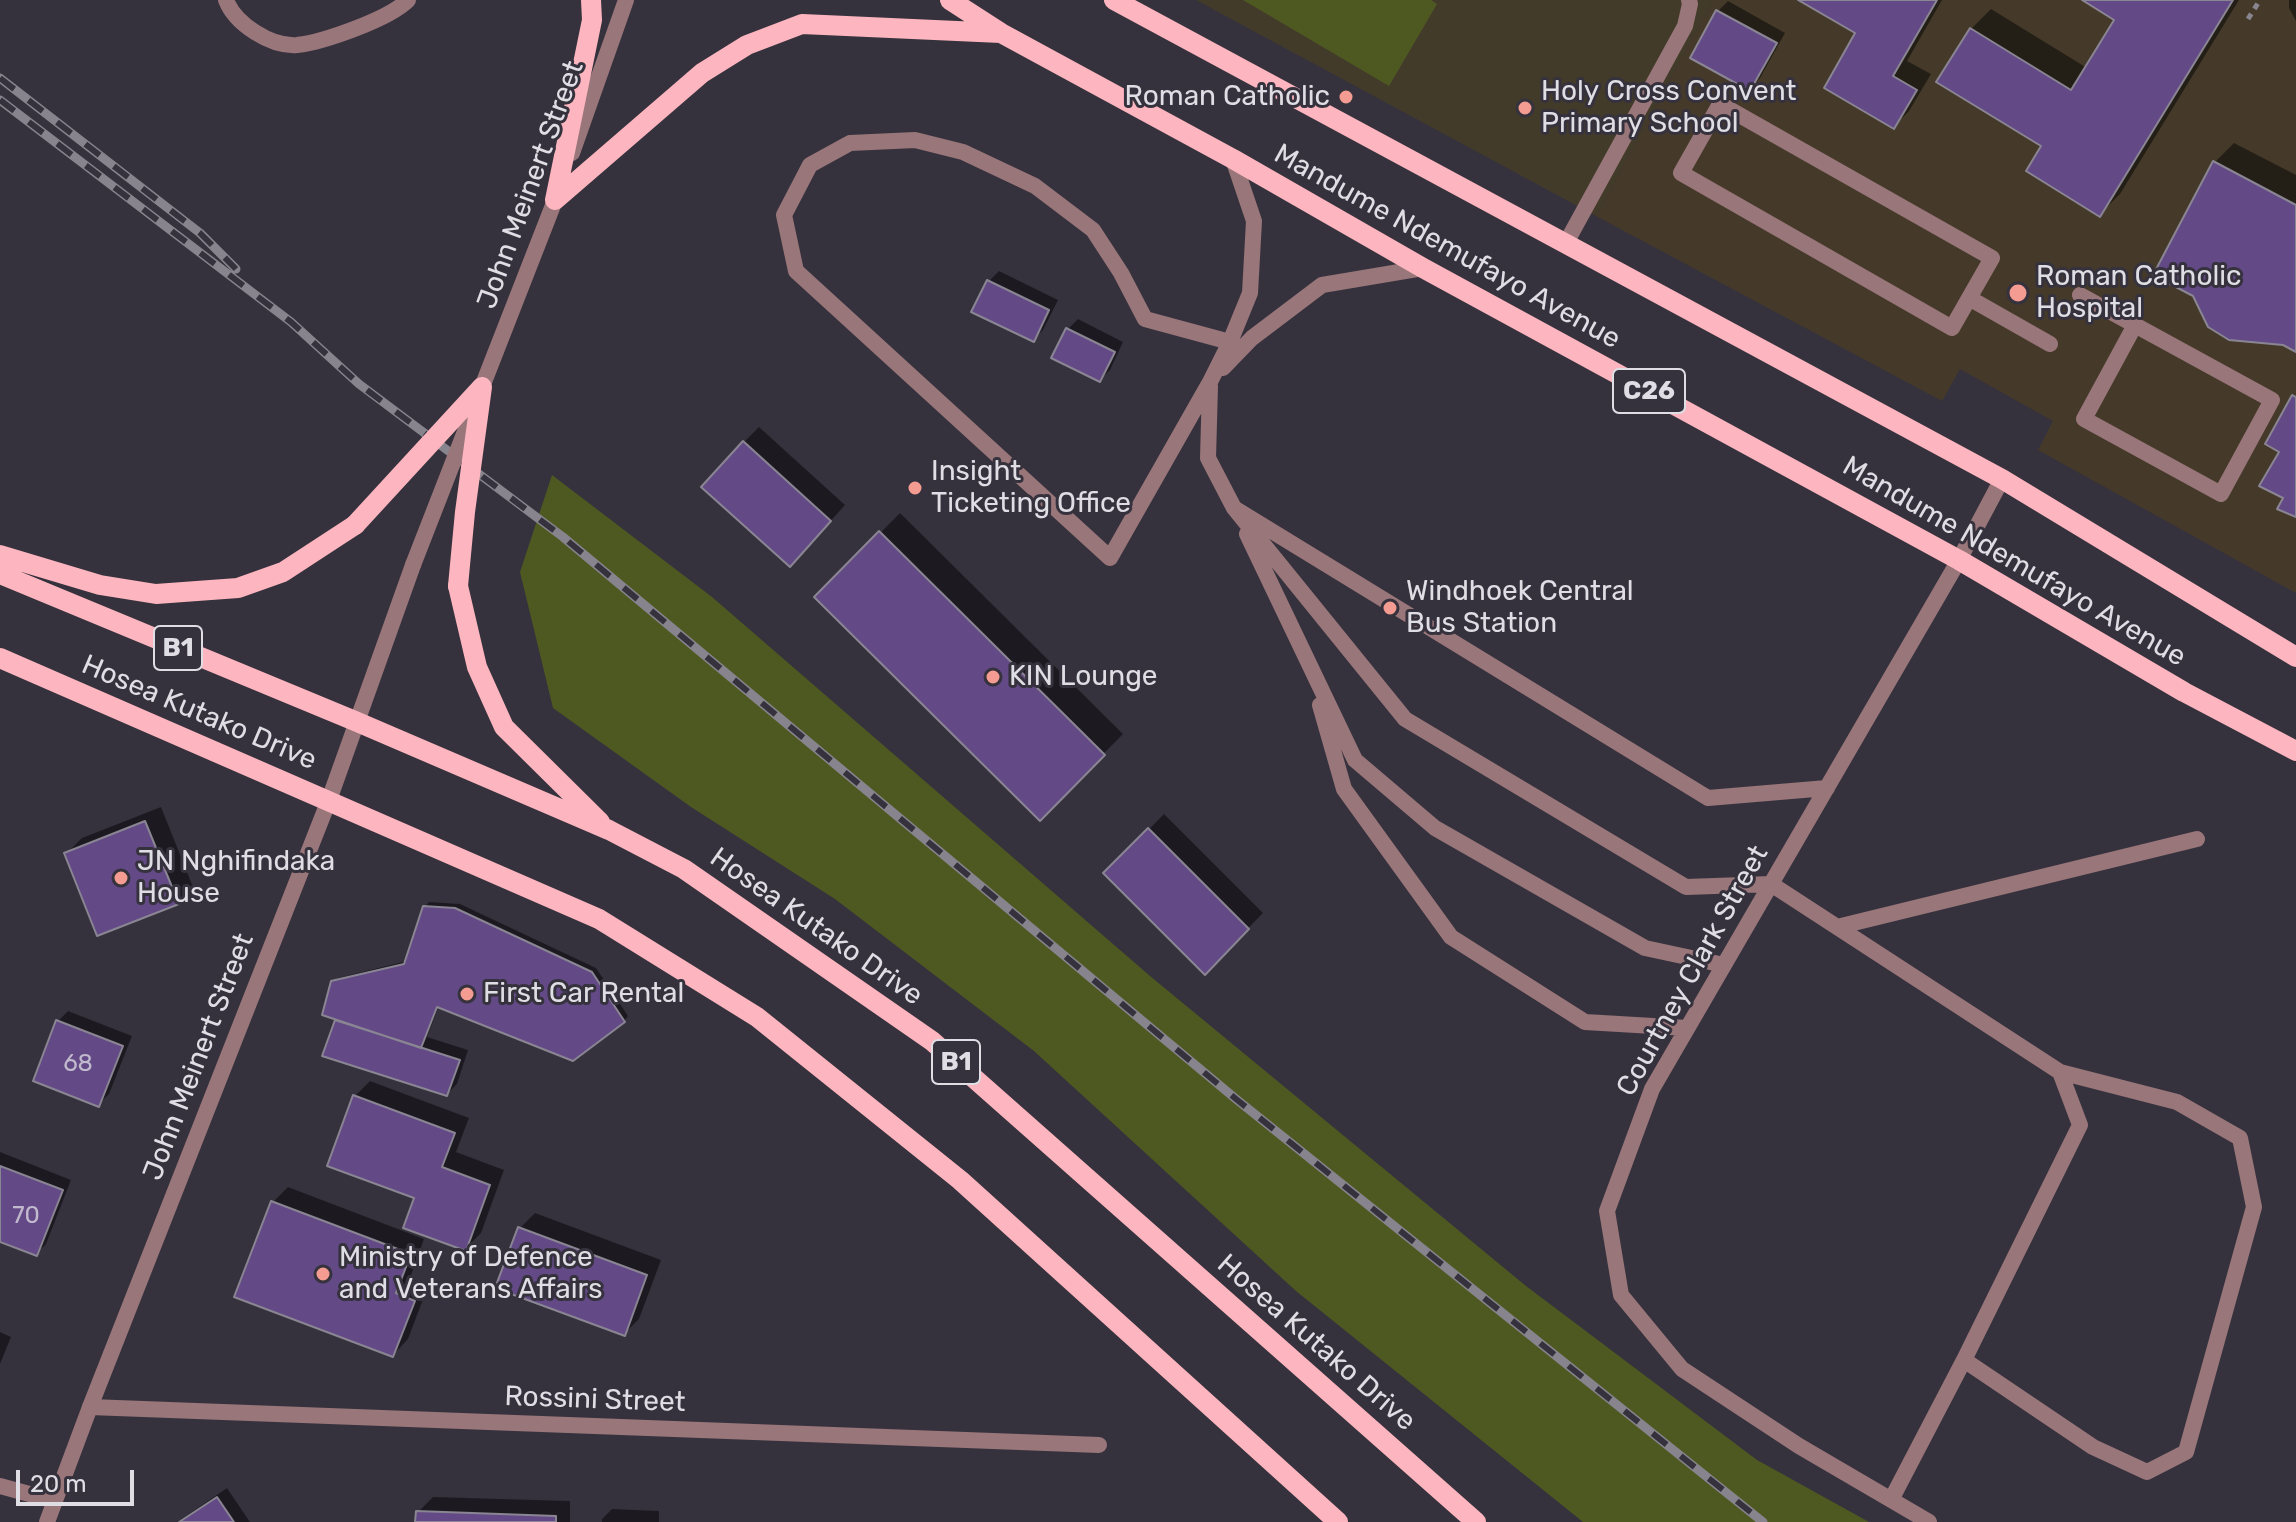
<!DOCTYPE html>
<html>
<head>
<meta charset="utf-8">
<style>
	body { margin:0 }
	#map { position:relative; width:2296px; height:1522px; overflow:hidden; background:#36323d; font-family:Rubik,sans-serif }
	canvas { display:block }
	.scale { position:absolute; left:16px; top:1470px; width:118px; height:36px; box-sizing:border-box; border:4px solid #e0dee5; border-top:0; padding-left:10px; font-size:24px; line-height:28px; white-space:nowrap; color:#e0dee5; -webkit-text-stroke:6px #36323d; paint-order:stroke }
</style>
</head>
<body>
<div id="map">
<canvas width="2296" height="1522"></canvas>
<div class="scale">20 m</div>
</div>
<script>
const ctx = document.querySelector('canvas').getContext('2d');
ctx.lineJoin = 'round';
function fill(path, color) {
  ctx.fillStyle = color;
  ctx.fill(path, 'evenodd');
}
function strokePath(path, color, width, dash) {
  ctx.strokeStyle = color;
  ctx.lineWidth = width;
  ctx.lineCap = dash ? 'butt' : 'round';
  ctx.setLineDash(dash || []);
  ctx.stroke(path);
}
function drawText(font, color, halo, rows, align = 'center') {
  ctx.font = font + ' Rubik,sans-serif';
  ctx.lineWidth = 6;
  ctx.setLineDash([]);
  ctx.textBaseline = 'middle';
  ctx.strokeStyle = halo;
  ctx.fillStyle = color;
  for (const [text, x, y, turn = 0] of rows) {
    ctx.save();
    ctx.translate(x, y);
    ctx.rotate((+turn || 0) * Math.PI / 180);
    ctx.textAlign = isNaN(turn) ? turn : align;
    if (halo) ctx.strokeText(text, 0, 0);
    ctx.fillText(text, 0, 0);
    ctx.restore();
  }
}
const education = new Path2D(`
	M1196,0h517l-117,216z`);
const medical = new Path2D(`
	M1713,0h583v593l-258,-143 15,-29 -93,-52 -18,32 -346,-185z`);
const green = new Path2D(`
	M1243,0h188l6,4 -48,82z
	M552,475l160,122 438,379 376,310 231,174 112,62h-286l-287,-231 -262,-240 -199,-152 -144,-92 -138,-99 -33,-136z`);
const shadow = new Path2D(`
	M1802,0h140l-35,61 24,13 -22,37 -15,15 -36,-94z
	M2086,0h153l-119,194 -20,20 -56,-68 -105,-65 32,-52 20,-20 96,59 29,-49z
	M2289,0h7v21l-7,-13z
	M1728,1l57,32 -25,45 -10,10 -57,-31 25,-46z
	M2234,143l62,32v174l-82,-186z
	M999,271l59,29 -15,30 -10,10 -44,-59z
	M1078,319l45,23 -13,28 -10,10 -46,-23 14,-28z
	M759,427l86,78 -40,44 -61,-107z
	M900,513l223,221 -83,84 -223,-221z
	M161,807l32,80 -16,15 -111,-48 16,-16z
	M1164,814l99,99 -58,59 -99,-99z
	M429,902l31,2 136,64 32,48 -4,5 -185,-15 -12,31 41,13 -11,34 -10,10 -110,-73 3,-2 -7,-37 5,-4 69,-17 18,-54z
	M68,1011l64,25 -23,58 -10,10 -41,-83z
	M370,1081l99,37 -13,34 48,18 -23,63 -16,16 -48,-52 -62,-101z
	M0,1152l71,28 -25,64 -10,10 -36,-14z
	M288,1187l136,52 -14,39 18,8 -20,53 -15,16 -120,-153z
	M535,1213l126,47 -22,59 -15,15 -104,-106z
	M0,1332l11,5 -11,27z
	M227,1488l23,34h-73z
	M433,1497l137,4v21h-153l1,-10z
	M612,1509l47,2v11h-57v-3z`);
const building = new Path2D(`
	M1798,0h139l-44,76 24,14 -23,39 -70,-41 31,-55z
	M2082,0h151l-133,217 -74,-46 15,-25 -105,-64 34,-54 101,62 43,-70z
	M1716,10l61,33 -27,48 -60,-33z
	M2213,161l83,44v147l-13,-7 -54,-5 -21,-13 -15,-31 -40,-21z
	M987,280l62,30 -15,32 -63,-30z
	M1066,328l49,24 -15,30 -49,-24z
	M2292,395l4,2v120l-19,-8 6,-11 -24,-12 20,-34 -14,-8z
	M743,441l88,80 -41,46 -89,-80z
	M879,531l226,224 -65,66 -226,-224z
	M145,821l34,83 -82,32 -33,-83z
	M1148,828l101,101 -44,46 -102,-102z
	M423,906l32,2 137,64 33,50 -52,39 -136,-54 -16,41 -99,-33 9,-34 73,-17z
	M56,1020l67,26 -24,61 -66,-26z
	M335,1020l125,40 -13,36 -125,-40z
	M353,1095l102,38 -13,34 48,18 -24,66 -63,-23 11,-30 -87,-32z
	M0,1166l63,24 -26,66 -37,-14z
	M271,1201l140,53 -15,39 19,8 -22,56 -159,-60z
	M518,1227l129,48 -22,61 -130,-48z
	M217,1497l17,25h-55z
	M416,1511l140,5v6h-141z`);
const path = new Path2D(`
	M2248,19l12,-19`);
const service = new Path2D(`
	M226,0c9,24 45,47 71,45 27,-3 92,-26 111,-45
	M1720,104l272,154 -40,70 -271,-155z
	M1566,243l119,-217 5,-22 -1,-4
	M2080,295l192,105 -51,94 -137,-75 51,-94
	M1969,298l81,46
	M1230,342l-85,-23 -24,-46 -28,-43 -58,-44 -72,-34 -48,-12 -65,3 -40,22 -26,50 12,56 314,287 100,-176 20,-40 20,-49 4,-72 -21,-62
	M1223,368l29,-30 70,-53 101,-17
	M1210,386l-2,72 26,50 474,290 119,-10
	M1234,508l171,211 281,168 85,-3 289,188 20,53 -116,235 -73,140
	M1247,534l108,226 80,68 210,120 79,17
	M1320,705l24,84 107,148 134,85 102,6
	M1837,927l360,-88
	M1964,1360l129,87 54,25 39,-20 68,-245 -14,-69 -63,-36 -117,-30
	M1929,1522l-130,-76 -117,-77 -61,-74 -14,-84 45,-122 307,-529 43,-81`);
const minor = new Path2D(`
	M90,1407l1009,38
	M0,1486l55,15`);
const tertiary = new Path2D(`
	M572,153l54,-153
	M482,387l77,-197
	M47,1522l43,-115 239,-607 84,-235`);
const primary = new Path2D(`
	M950,0l51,33 232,126 190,109 536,292 225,132 112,59
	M1114,0l888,479 294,178
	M555,200l147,-127 45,-28 55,-21 199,9
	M555,200l37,-180 -1,-20
	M0,555l100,30 56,9 82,-6 45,-16 72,-47
	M0,574l355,147 254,109 75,39 248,172 544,481
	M458,586l19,81 27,60 96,95
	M0,658l599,261 158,98 203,163 378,342`);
const rail = new Path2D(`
	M0,78l200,155 36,36
	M0,100l291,222 68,62 204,153 673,562 527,423`);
const tertiaryBridge = new Path2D(`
	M413,565l60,-154`);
const primaryBridge = new Path2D(`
	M355,525l127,-138
	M458,586l7,-74 17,-125`);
const markers = [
	[1346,97,8,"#f59c92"],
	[1525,108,8,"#f59c92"],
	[2018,293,10,"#f59c92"],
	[915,488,8,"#f59c92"],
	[1390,608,8,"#f59c92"],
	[993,677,8,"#f59c92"],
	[121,878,8,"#f59c92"],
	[467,994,8,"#f59c92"],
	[323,1274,8,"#f59c92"]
];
const numberNames = [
	["68",78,1064],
	["70",26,1216]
];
const shields = [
	[1649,391,72],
	[178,648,48],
	[956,1062,48]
];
const shieldNames = [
	["C26",1649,391],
	["B1",178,648],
	["B1",956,1062]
];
const poiNames = [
	["Holy Cross Convent",1541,92],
	["Primary School",1541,124],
	["Roman Catholic",1330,97,"right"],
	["Roman Catholic",2036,277],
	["Hospital",2036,309],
	["Insight",931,472],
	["Ticketing Office",931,504],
	["Windhoek Central",1406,592],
	["Bus Station",1406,624],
	["KIN Lounge",1009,677],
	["JN Nghifindaka",137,862],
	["House",137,894],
	["First Car Rental",483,994],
	["Ministry of Defence",339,1258],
	["and Veterans Affairs",339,1290]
];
const streetNames = [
	["John Meinert Street",531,185,-70],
	["Mandume Ndemufayo Avenue",1447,247,29],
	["Mandume Ndemufayo Avenue",2014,562,30],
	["Hosea Kutako Drive",199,713,23],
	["Hosea Kutako Drive",816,927,35],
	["Courtney Clark Street",1693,971,-61],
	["John Meinert Street",199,1057,-69],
	["Hosea Kutako Drive",1316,1343,41],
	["Rossini Street",595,1400,2]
];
fill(education, '#433b2a');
fill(medical, '#453a2a');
fill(green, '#4e5922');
fill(shadow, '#0007');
fill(building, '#634a86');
strokePath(building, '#8a8592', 2);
strokePath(path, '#89858f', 5, [6, 6]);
strokePath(service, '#99767a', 16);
strokePath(minor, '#99767a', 16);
strokePath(tertiary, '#99767a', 16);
strokePath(primary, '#fdb6bf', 20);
strokePath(rail, '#87848d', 9);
strokePath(rail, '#36323d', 6, [18]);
strokePath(tertiaryBridge, '#99767a', 16);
strokePath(primaryBridge, '#fdb6bf', 20);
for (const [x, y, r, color] of markers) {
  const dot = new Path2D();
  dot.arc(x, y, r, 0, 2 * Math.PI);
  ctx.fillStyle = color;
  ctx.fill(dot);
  strokePath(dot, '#36323d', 3);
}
drawText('24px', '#c1b9cd', null, numberNames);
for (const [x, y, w] of shields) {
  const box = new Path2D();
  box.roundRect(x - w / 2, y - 22, w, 44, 6);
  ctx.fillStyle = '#36323d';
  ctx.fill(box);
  strokePath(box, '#e0dee5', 2);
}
drawText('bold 26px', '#e0dee5', null, shieldNames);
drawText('28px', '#e0dee5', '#36323d', poiNames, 'left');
drawText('28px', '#e0dee5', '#36323d', streetNames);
</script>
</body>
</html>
